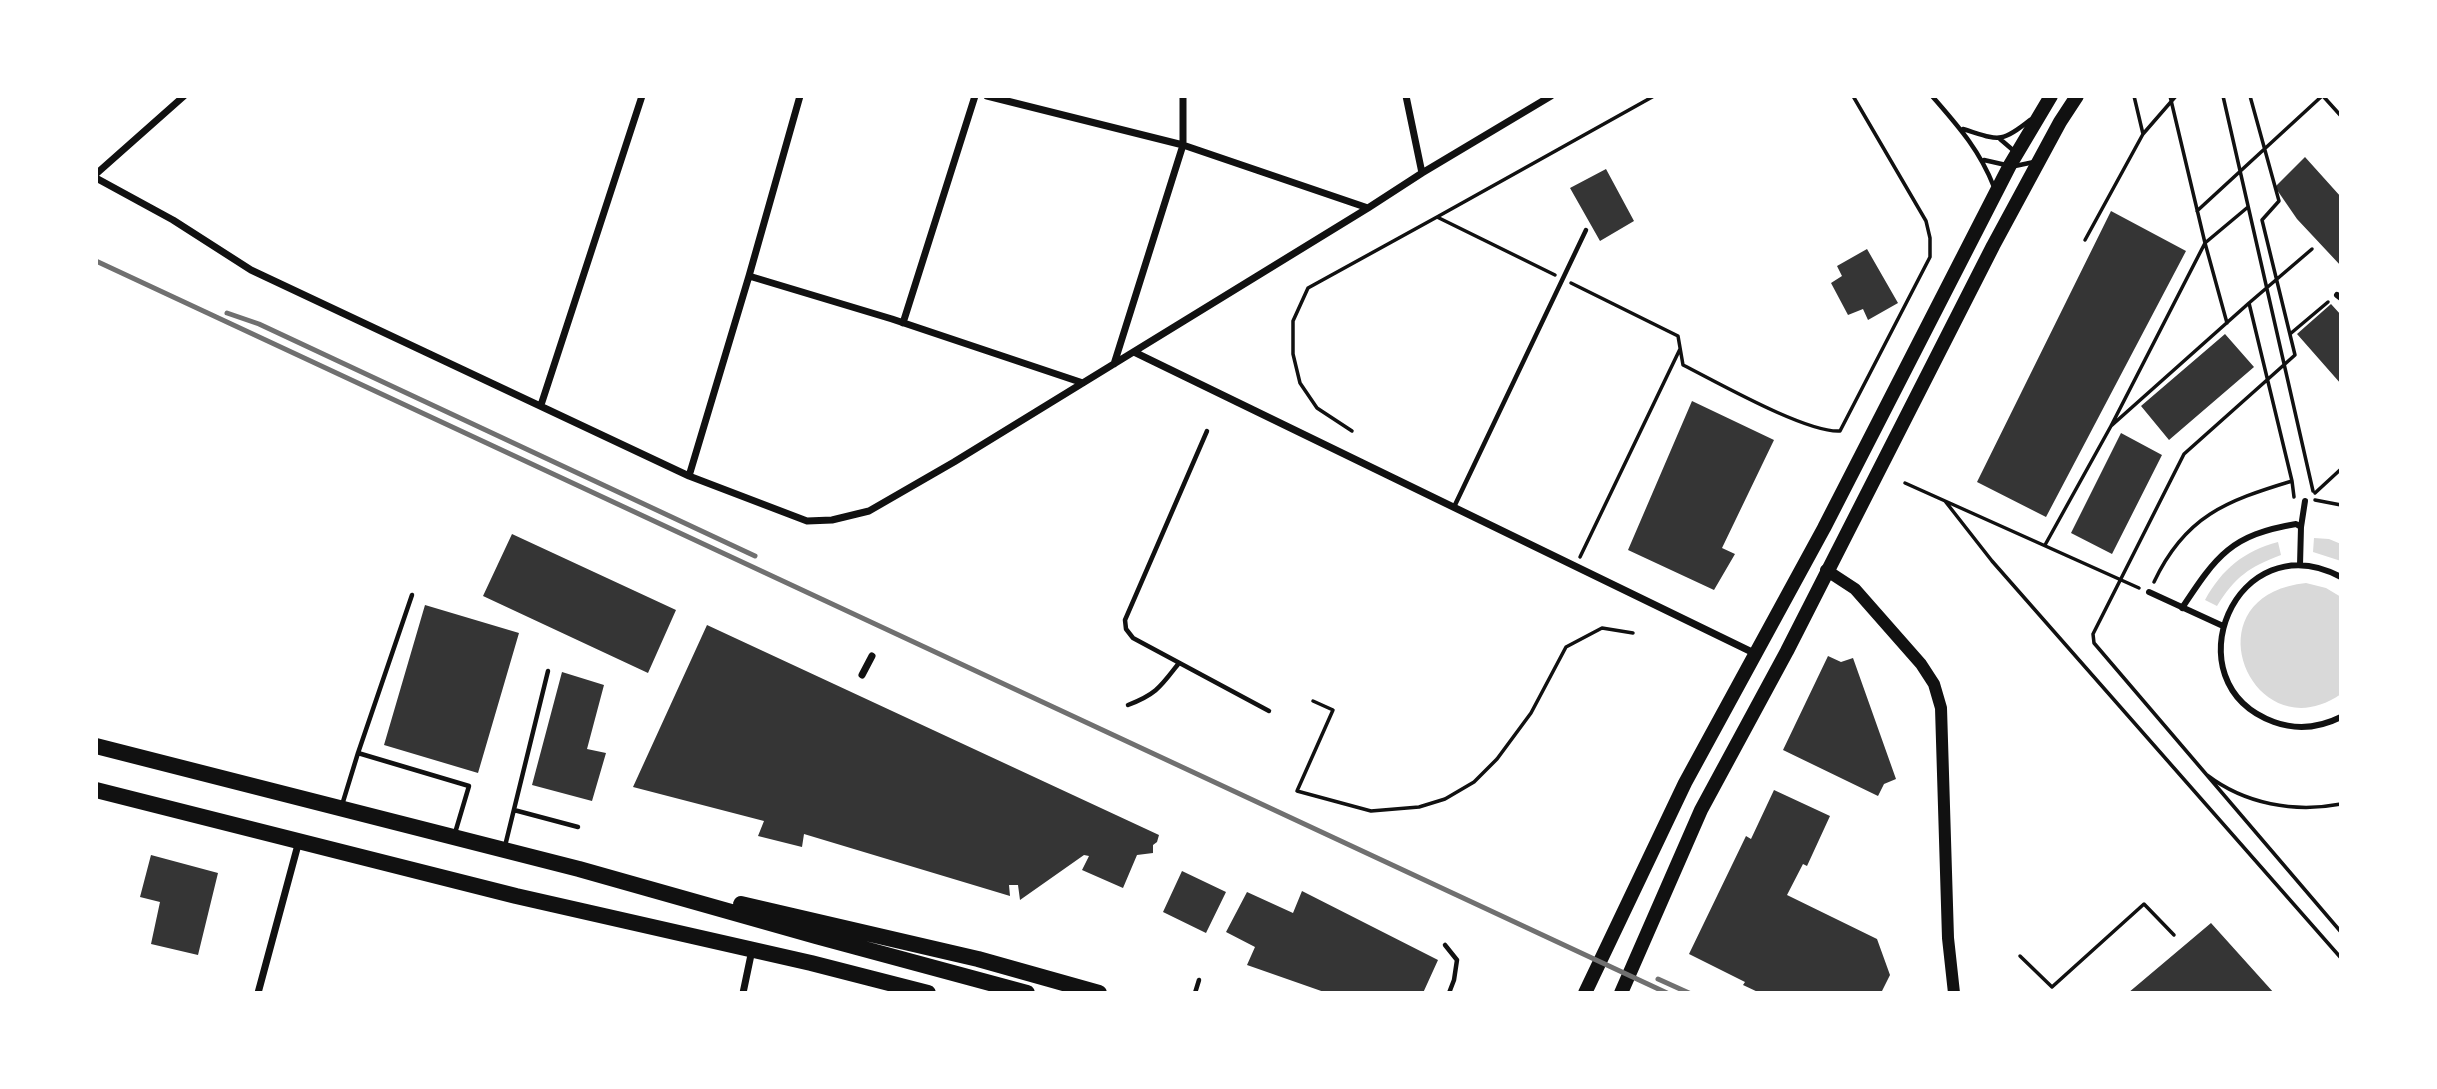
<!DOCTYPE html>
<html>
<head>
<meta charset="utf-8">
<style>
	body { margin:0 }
	#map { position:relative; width:2437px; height:1089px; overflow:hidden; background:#fff; font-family:"Asap Condensed",sans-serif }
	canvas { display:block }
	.frame { position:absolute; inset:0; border:98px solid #fff; pointer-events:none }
</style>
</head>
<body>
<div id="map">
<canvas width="2437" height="1089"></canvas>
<div class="frame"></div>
</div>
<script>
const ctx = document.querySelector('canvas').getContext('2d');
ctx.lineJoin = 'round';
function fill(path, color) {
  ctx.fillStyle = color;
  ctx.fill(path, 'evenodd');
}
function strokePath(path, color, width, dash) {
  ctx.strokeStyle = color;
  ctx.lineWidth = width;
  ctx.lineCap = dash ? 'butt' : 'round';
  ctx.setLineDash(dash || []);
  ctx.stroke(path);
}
const water = new Path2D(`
	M2314,538l15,1 12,5v17l-28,-9z
	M2278,542l3,13c-32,12 -46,22 -64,51l-12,-6c17,-31 39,-49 73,-58z
	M2306,583l20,5 15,9v97c-88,61 -156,-98 -35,-111z`);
const building = new Path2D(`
	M2305,157l36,40v69l-44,-47 -22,-32z
	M1606,169l28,52 -34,20 -30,-53z
	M2111,211l75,40 -140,266 -69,-35z
	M1867,249l31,54 -30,17 -5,-11 -15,6 -17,-32 11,-7 -5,-10z
	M2331,304l10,11v69l-44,-50z
	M2225,334l29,33 -85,73 -28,-34z
	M1692,401l82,39 -52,108 13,6 -21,36 -86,-40z
	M2121,433l41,22 -50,99 -41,-21z
	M512,534l164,76 -28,63 -165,-77z
	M425,605l94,28 -41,140 -94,-28z
	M707,625l452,210 -2,7 -4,3v8l-16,2 -14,33 -41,-18 7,-14 -5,-1 -64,45 -2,-15h-9l1,11 -206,-62 -2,13 -44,-11 6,-15 -131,-34z
	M1828,656l13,6 12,-4 43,121 -12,5 -6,12 -95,-46z
	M562,672l42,13 -17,64 19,4 -14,48 -60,-16z
	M1774,790l56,26 -23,50 -4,-2 -16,31 90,44 13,36 -9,18h-121l-17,-8 2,-3 -56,-28 57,-118 5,3z
	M151,855l67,18 -20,82 -47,-11 9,-42 -20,-5z
	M1182,871l44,21 -20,41 -43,-21z
	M1302,891l136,69 -15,33h-96l-80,-28 8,-18 -29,-15 21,-40 46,21z
	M2211,923l63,70h-146z`);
const path = new Path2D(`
	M2223,96l90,395
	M2250,96l29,105 -17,19 33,135 -111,99 -91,180 1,9 247,289
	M2323,96l18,20
	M2143,134l33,-38
	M2197,211l125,-115
	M2085,240l58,-106 -9,-38
	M1555,275l-118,-58 217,-121
	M1571,283l107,53 5,29c34,17 123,68 157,66l90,-174v-19l-4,-17 -73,-125
	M2227,323l-22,-80 43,-36
	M2290,334l38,-32
	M2111,426l94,-183 -35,-147
	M1352,431l-35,-23 -17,-25 -7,-29v-33l15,-33 129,-71
	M2292,481l-43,-178 63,-54
	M1905,483l234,105
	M2315,493l26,-24
	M2315,500l26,5
	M1945,501l47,60 349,397
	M2045,545l66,-119 138,-123
	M1580,557l100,-208
	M2154,582c31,-66 72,-81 138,-101l2,16
	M1313,701l20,9 -36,81 74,20 48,-4 26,-8 29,-17 23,-23 34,-46 35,-66 36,-19 31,5
	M2207,775c38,29 87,38 134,29
	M2020,956l32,31 92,-83 30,31`);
const service = new Path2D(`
	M1932,96c26,30 47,53 62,91
	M1963,129c36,11 37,15 67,-9
	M2000,139l14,12
	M1984,160l22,5
	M2015,166l19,-4
	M1207,431l-82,189 1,9 7,9 136,73
	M1454,507l132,-277
	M1128,705c29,-11 33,-19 51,-42
	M358,753l54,-158
	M342,805l16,-52 111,33 -14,47
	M514,810l64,17
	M505,846l43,-175
	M1445,945l12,15 -3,20 -5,13
	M1195,993l4,-13`);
const pedestrian = new Path2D(`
	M2337,295l4,3
	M2300,565l1,-38
	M2341,577c-105,-56 -173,106 -67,145 22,8 45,6 67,-5
	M2149,592l74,34
	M2182,608c35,-53 49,-73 114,-84l5,3 4,-26`);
const minor = new Path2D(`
	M987,96l196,49 185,63
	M1406,96l16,77
	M96,174l88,-78
	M96,178l77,42 78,50 438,206 118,45 25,-1 37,-9 85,-49 414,-254 54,-35 129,-77
	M749,276l143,43 191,64
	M903,323l72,-227
	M1134,352l622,302
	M1114,364l69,-219v-49
	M541,405l101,-309
	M689,476l60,-200 51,-180
	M862,675l10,-19
	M258,993l41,-152
	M743,993l9,-43`);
const tertiary = new Path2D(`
	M1826,570l29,19 66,75 13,20 7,24 7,230 6,55`);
const secondary = new Path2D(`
	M1585,993l100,-210 139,-255 186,-363 41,-69
	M1621,993l80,-183 86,-159 206,-405 67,-124 17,-26`);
const trunk = new Path2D(`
	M96,746l483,123 237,67 211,57
	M96,790l420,106 295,67 117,30
	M741,904l237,55 121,34`);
const rail = new Path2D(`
	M96,261l1571,732
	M227,313l32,11 496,232
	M1658,979l31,14`);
fill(water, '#d9d9d9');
fill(building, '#353535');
strokePath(path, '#111', 3.5);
strokePath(service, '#111', 4.5);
strokePath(pedestrian, '#111', 6);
strokePath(minor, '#111', 7);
strokePath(tertiary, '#111', 12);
strokePath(secondary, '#111', 14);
strokePath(trunk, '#111', 16);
strokePath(rail, '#707070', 5);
</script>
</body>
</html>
